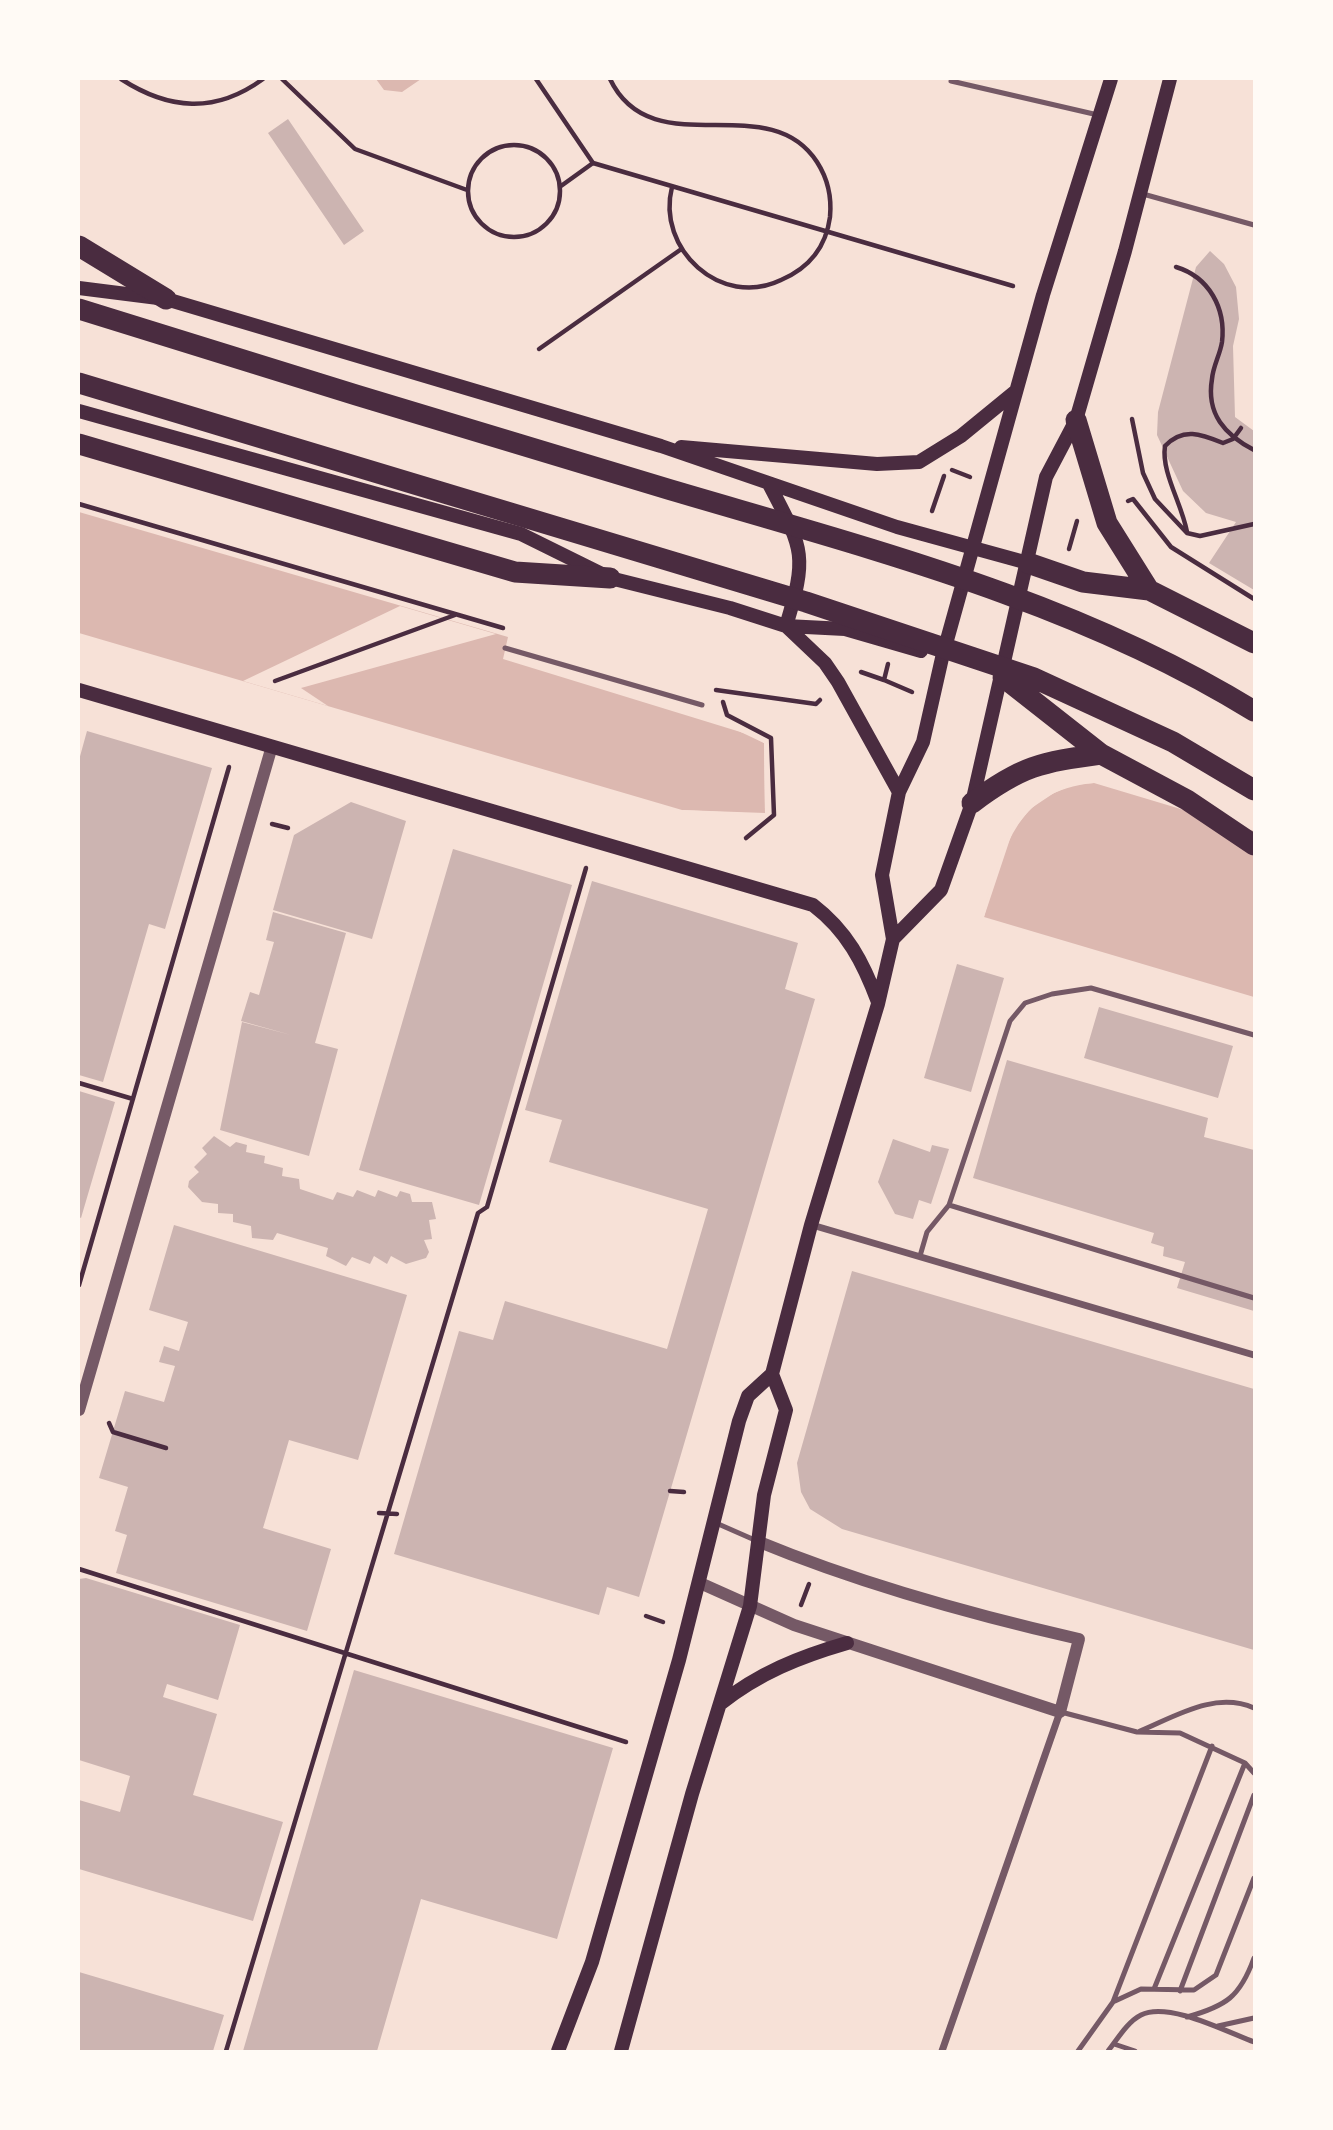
<!DOCTYPE html>
<html>
<head>
<meta charset="utf-8">
<style>
	body { margin:0 }
	#map { position:relative; width:1333px; height:2130px; overflow:hidden; background:#f7e1d7; font-family:Montserrat,sans-serif }
	canvas { display:block }
	.frame { position:absolute; inset:0; border:80px solid #fffaf5; pointer-events:none }
</style>
</head>
<body>
<div id="map">
<canvas width="1333" height="2130"></canvas>
<div class="frame"></div>
</div>
<script>
const ctx = document.querySelector('canvas').getContext('2d');
ctx.lineJoin = 'round';
function fill(path, color) {
  ctx.fillStyle = color;
  ctx.fill(path, 'evenodd');
}
function strokePath(path, color, width, dash) {
  ctx.strokeStyle = color;
  ctx.lineWidth = width;
  ctx.lineCap = dash ? 'butt' : 'round';
  ctx.setLineDash(dash || []);
  ctx.stroke(path);
}
const water = new Path2D(`
	M376,79h45l-19,13 -18,-2z
	M79,512l429,125 -5,22 244,75 17,9 1,71 -83,-4 -603,-177z
	M1094,783l160,48v166l-270,-80c19,-64 29,-127 110,-134z`);
const pier = new Path2D(`
	M400,606l96,28 -195,54 27,18 -85,-25z
	M733,724l34,17 1,74 -77,-1 -9,-4 83,3 -1,-70 -34,-16z
	M1084,781l10,2 -22,2 -18,8 -24,16 -17,21 -29,87 -3,-1 29,-88 18,-22 24,-16 19,-8z`);
const building = new Path2D(`
	M288,119l76,112 -20,14 -76,-112z
	M1210,251l14,13 12,23 3,32 -6,27 2,71 19,14v159l-45,-27 27,-41 -30,-9 -23,-22 -26,-56 1,-23 38,-145z
	M87,731l125,37 -47,161 -16,-5 -46,158 -24,-7v-315z
	M351,802l55,19 -34,118 -99,-29 21,-75z
	M453,849l119,36 -93,320 -120,-35z
	M592,881l206,62 -13,46 30,10 -176,598 -32,-10 -8,28 -205,-61 65,-223 34,9 12,-39 162,48 41,-140 -159,-47 13,-42 -37,-10z
	M273,912l73,21 -31,110 23,6 -29,107 -89,-26 22,-108 49,13 -50,-14 9,-29 9,3 15,-53 -8,-2z
	M957,964l47,14 -33,114 -47,-14z
	M1099,1007l134,39 -15,52 -134,-40z
	M1007,1060l201,58 -4,19 50,13v161l-77,-23 8,-26 -22,-6 1,-9 -13,-4 3,-10 -181,-55z
	M79,1091l36,11 -34,116 -2,-1z
	M214,1136l16,11 6,-5 11,3 -1,7 19,4 -1,7 19,5 -1,8 17,3 1,10 33,11 4,-8 16,5 4,-7 18,7 3,-7 19,7 3,-6 10,3 2,8h20l4,17 -7,1 3,19 -8,1 5,12 -3,6 -20,6 -15,-8 -4,8 -13,-8 -4,8 -18,-7 -6,9 -20,-10 2,-8 -51,-15 -4,7 -21,-2 -1,-12 -18,-4v-8l-15,-1v-9l-16,-2 -14,-15 1,-6 10,-9 -5,-5 13,-13 -5,-6z
	M893,1139l37,13 2,-7 17,4 -18,55 -12,-4 -6,19 -18,-5 -17,-32z
	M174,1225l233,70 -49,165 -69,-20 -26,88 68,21 -24,82 -191,-58 11,-38 -12,-4 13,-44 -29,-9 26,-87 39,11 11,-36 -16,-4 5,-16 15,5 9,-29 -39,-12z
	M852,1271l402,118v261l-412,-121 -32,-20 -9,-17 -4,-29z
	M86,1578l154,47 -22,75 -51,-16 -4,13 54,17 -24,81 90,27 -30,99 -174,-52v-69l41,12 10,-36 -51,-16v-181z
	M354,1670l259,78 -56,191 -136,-40 -44,152h-134z
	M79,1972l145,43 -11,36h-134z`);
const path = new Path2D(`
	M121,79c48,31 94,35 142,0
	M282,79l73,70 112,41
	M536,79l57,84 420,123
	M610,79c42,88 158,7 207,83 11,17 15,34 13,55 -4,30 -21,51 -49,63 -60,29 -125,-31 -109,-93
	M468 191a46 46 0 1 1 92 0a46 46 0 1 1-92 0Z
	M561,186l32,-23
	M1176,267c33,10 50,41 46,75 -2,13 -9,24 -10,37 -6,35 13,56 42,71
	M539,349l141,-99
	M1132,419l11,54 12,26 32,34 13,3 54,-12
	M952,470l18,7
	M1128,501l5,-2 38,48 83,52
	M79,504l424,124
	M932,511l12,-35
	M1187,532c-5,-28 -26,-60 -22,-86 18,-19 36,-12 58,-3l10,-4 8,-11
	M1069,549l8,-28
	M861,672l23,8 4,-16
	M884,680l28,12
	M275,681l180,-66
	M716,690l100,14 4,-4
	M723,702l4,13 44,23 3,77 -28,23
	M272,824l16,4
	M79,1083l54,16
	M79,1285l150,-518
	M109,1423l4,9 53,16
	M670,1491l14,1
	M379,1513l18,1
	M79,1569l547,173
	M801,1605l8,-21
	M646,1616l17,6
	M226,2051l252,-838 9,-6 99,-339`);
const service = new Path2D(`
	M951,81l147,34
	M1143,194l111,31
	M505,648l197,57
	M949,1205l305,93
	M920,1256l7,-24 22,-27 61,-184 15,-18 27,-9 39,-6 163,47
	M716,1523l41,18
	M1061,1712l76,20 43,1 65,30 9,10
	M1140,1731c36,-15 75,-40 114,-23
	M1154,1989l91,-226
	M1180,1991l74,-196
	M1115,2001l26,-12 53,1 22,-15 38,-97
	M1187,2017c39,-11 53,-20 67,-59
	M1218,2026l36,-8
	M1114,2044l21,7
	M1078,2051l35,-49 99,-256
	M1108,2051c9,-11 19,-29 33,-36 27,-14 86,17 113,27`);
const minor = new Path2D(`
	M812,1225l442,130
	M942,2051l118,-339`);
const tertiary = new Path2D(`
	M79,1410l193,-664
	M700,1583l94,42 266,87 19,-73c-110,-25 -218,-55 -322,-98`);
const secondary = new Path2D(`
	M79,288l87,11 495,147 236,81 131,36
	M79,411l442,123 89,44 120,30 56,18 59,3 76,22
	M681,447l196,17 42,-2 42,-26 55,-45
	M769,484c34,65 39,70 17,142
	M786,626l39,37 13,19 61,110
	M79,690l734,215c34,26 50,57 65,97
	M893,939l48,-49 31,-87 74,-326 30,-57 49,-169 45,-172
	M720,1704c39,-31 79,-47 127,-61
	M558,2051l34,-89 87,-302 60,-239 9,-25 24,-22 39,-149 67,-221 15,-65 -11,-64 17,-83 24,-50 19,-84 101,-363 68,-216
	M621,2051l71,-257 58,-188 14,-111 22,-85 -14,-36`);
const motorway = new Path2D(`
	M79,246l87,53
	M79,309c197,62 394,122 592,181 200,59 405,111 583,221
	M79,383l727,219 228,76 139,64 81,48
	M1076,420l31,103 42,67
	M79,444l436,128 95,6
	M1028,563l55,19 66,8 105,53
	M1003,677l98,77 86,46 67,45
	M972,803c49,-37 69,-41 129,-49`);
fill(water, '#dcb8b0');
fill(pier, '#f7e1d7');
fill(building, '#ccb4b1');
strokePath(path, '#4a2c40', 4.5);
strokePath(service, '#755966', 5);
strokePath(minor, '#755966', 7);
strokePath(tertiary, '#755966', 12);
strokePath(secondary, '#4a2c40', 14);
strokePath(motorway, '#4a2c40', 21);
</script>
</body>
</html>
